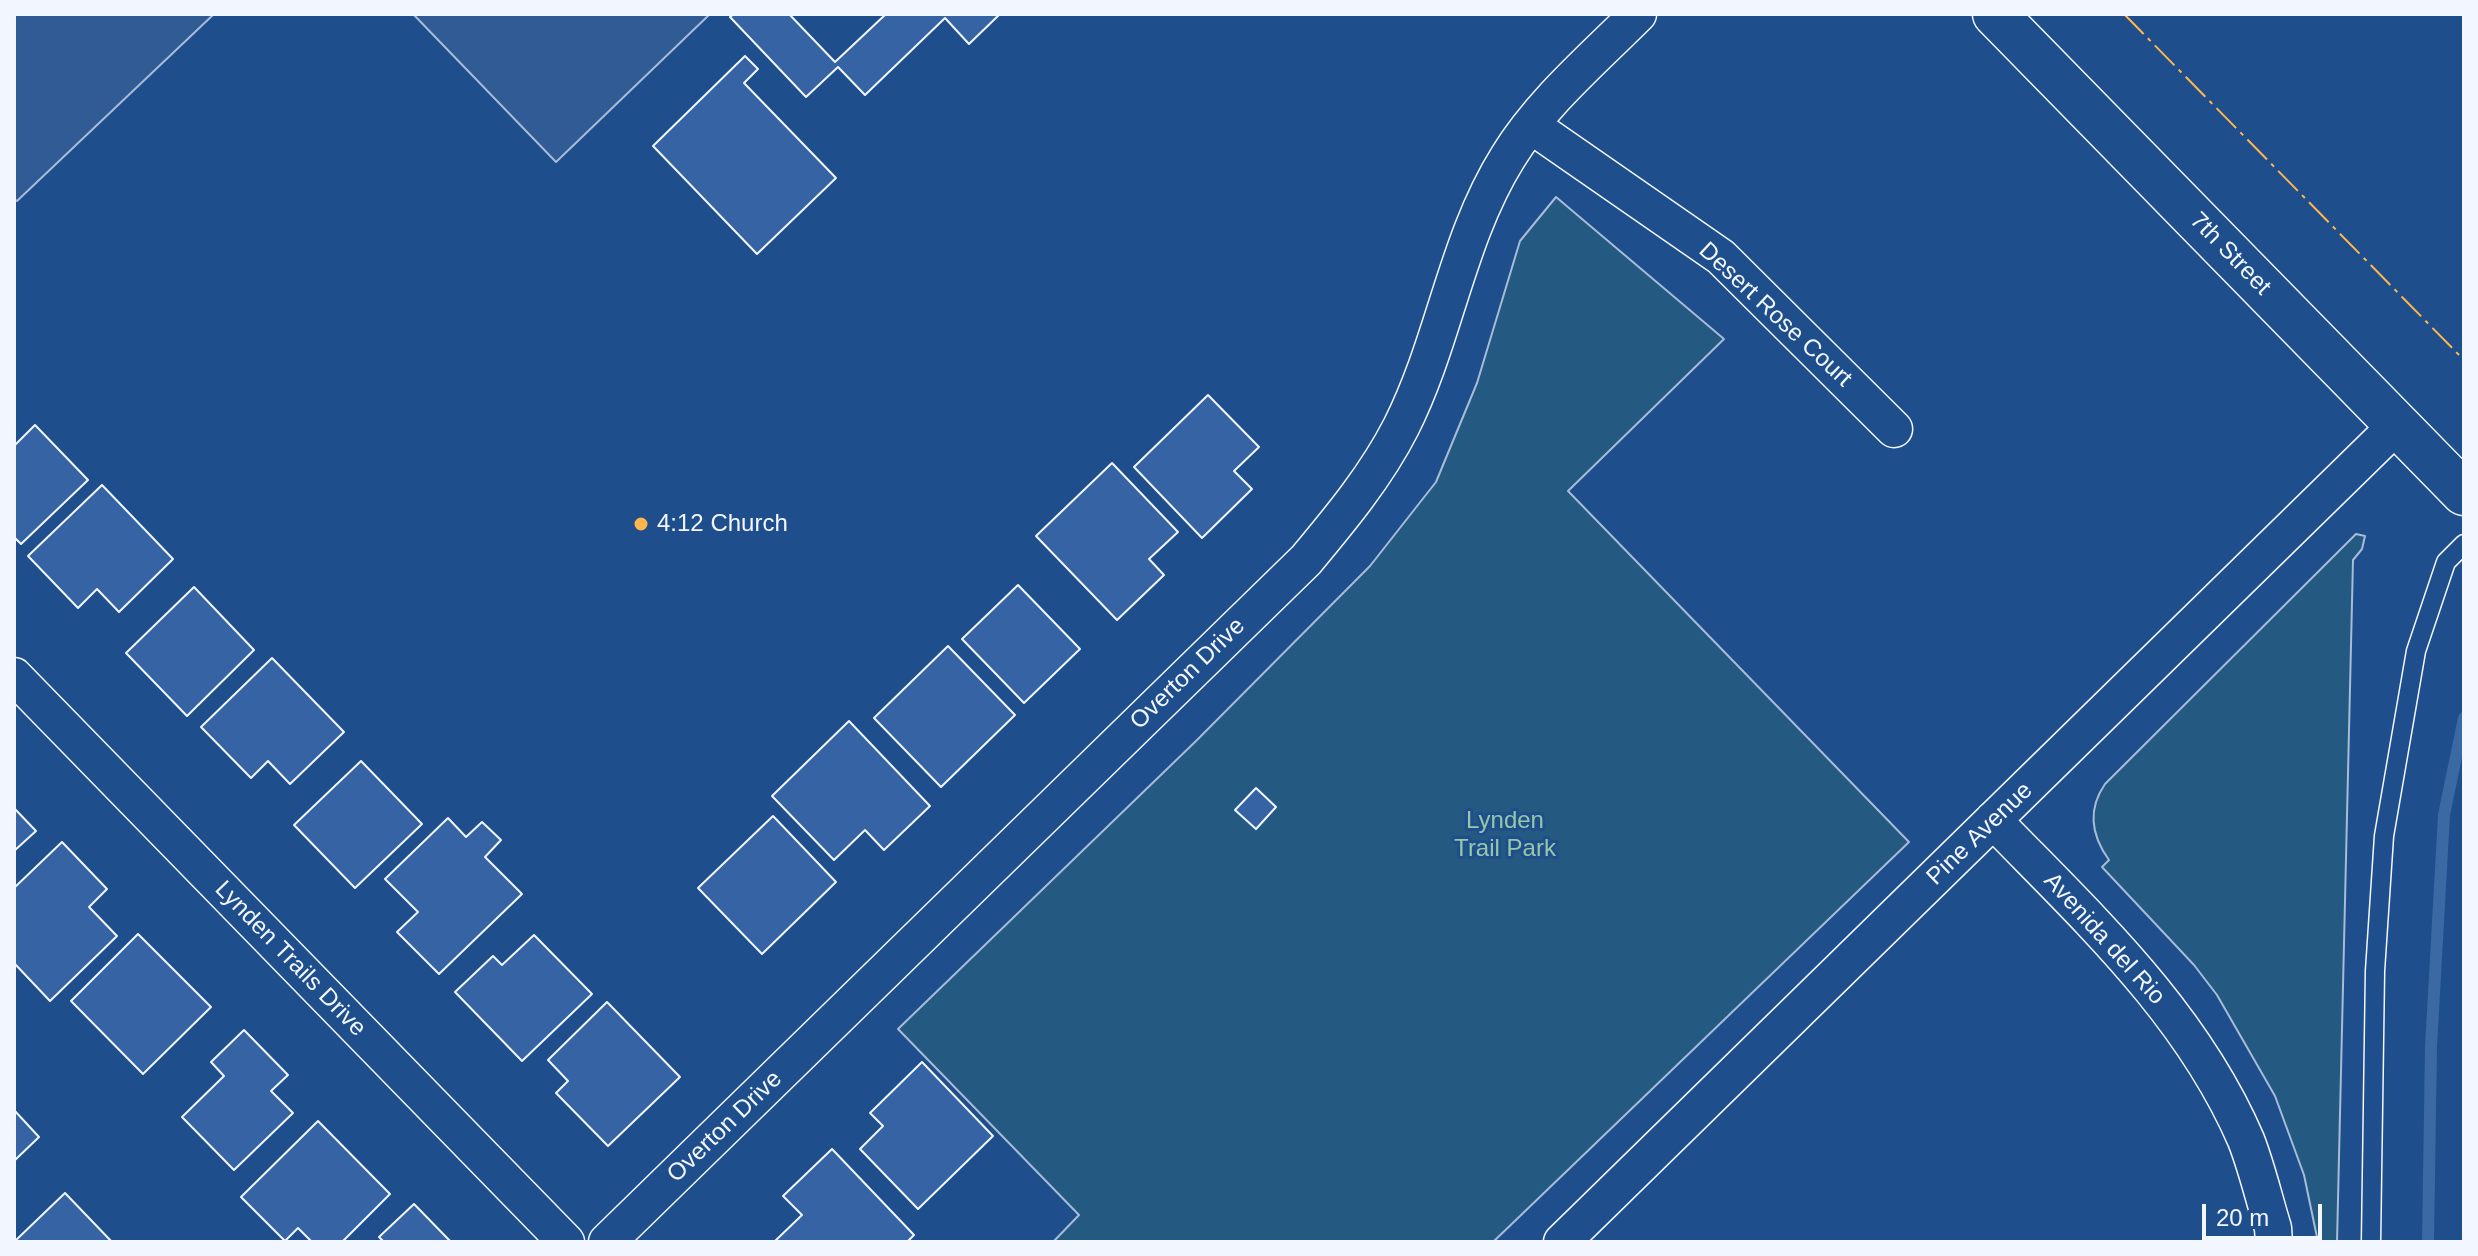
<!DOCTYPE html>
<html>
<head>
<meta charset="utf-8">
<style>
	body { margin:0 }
	#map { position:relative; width:2478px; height:1256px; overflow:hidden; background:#1f4e8c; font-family:Arial,sans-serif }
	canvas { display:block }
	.frame { position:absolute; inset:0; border:16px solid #f2f6ff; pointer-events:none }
	.scale { position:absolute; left:2202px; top:1204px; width:120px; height:36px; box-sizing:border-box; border:4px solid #f2f6ff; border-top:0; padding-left:10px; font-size:24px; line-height:28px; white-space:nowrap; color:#f2f6ff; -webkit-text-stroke:6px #1f4e8c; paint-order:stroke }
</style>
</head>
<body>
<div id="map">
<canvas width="2478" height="1256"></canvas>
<div class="frame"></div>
<div class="scale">20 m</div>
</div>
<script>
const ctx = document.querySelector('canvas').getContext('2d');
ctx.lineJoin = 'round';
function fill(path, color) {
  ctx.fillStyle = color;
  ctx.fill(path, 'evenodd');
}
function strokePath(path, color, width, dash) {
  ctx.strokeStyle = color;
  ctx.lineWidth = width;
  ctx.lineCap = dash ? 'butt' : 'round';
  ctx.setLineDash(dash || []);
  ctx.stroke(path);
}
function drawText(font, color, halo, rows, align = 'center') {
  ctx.font = font + ' Arial,sans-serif';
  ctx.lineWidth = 6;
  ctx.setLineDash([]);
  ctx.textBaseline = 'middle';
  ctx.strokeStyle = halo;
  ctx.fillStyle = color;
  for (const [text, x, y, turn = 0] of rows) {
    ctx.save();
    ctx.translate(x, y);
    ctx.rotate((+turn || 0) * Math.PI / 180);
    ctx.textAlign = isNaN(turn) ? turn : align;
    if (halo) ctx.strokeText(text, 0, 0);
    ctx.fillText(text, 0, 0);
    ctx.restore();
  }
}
const green = new Path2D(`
	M1556,197l168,142 -156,152 341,351 -416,400h-440l26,-27 -181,-186 298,-288 174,-175 66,-84 41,-99 43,-142z
	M2356,534l9,2 -3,13 -9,11 -16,682h-19l-14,-67 -29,-79 -58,-101 -23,-30 -92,-98 7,-7c-18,-25 -22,-50 -4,-76z`);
const parking = new Path2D(`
	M14,14h200l-197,187 -3,-2z
	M413,14h297l-154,148z`);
const stream = new Path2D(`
	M2428,1242l3,-195 13,-232 20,-97`);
const building = new Path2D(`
	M734,14h55l46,48 51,-48h114l-31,30 -24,-26 -80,77 -27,-28 -32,30 -76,-80z
	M745,56l13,13 -14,14 92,95 -79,76 -104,-108z
	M1208,395l51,52 -25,24 18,18 -50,49 -68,-71z
	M35,425l53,55 -67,64 -7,-7v-91z
	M1112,463l66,69 -29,27 15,16 -47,45 -81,-84z
	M102,485l71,74 -54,53 -22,-23 -19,19 -50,-52z
	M1018,585l62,64 -56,54 -62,-64z
	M194,587l60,63 -67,66 -61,-63z
	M948,646l67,69 -74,72 -67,-69z
	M272,658l72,74 -54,52 -22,-23 -17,17 -50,-51z
	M849,721l81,85 -46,44 -19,-20 -31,30 -62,-64z
	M361,761l61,63 -67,64 -61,-63z
	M1256,788l20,19 -20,22 -21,-19z
	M14,808l22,23 -22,20z
	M773,816l63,66 -74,72 -64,-66z
	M448,818l18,19 16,-15 19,18 -16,17 37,37 -83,80 -42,-42 21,-20 -33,-33z
	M62,842l45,47 -18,18 28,29 -67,65 -36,-38v-75z
	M138,934l73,73 -68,67 -72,-73z
	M534,935l58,59 -70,67 -67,-69 38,-36 9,9z
	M607,1002l73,75 -72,69 -52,-53 12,-12 -20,-21z
	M244,1030l44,45 -17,16 22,22 -59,57 -52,-53 42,-41 -13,-14z
	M922,1062l71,74 -75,73 -58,-60 23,-23 -13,-13z
	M14,1110l25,27 -25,24z
	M318,1121l72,73 -48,48h-30l-14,-14 -13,13 -44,-44z
	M832,1149l82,86 -7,7h-133l28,-27 -19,-19z
	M65,1193l47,49h-98z
	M414,1204l37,38h-67l-5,-5z`);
const lane = new Path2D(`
	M2371,1242l4,-271 9,-135 32,-185 30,-89 18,-18`);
const street = new Path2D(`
	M1532,126l189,131 173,172
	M14,676l552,566
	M1993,820c95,98 198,192 253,320 11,28 18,59 27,88l1,14
	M607,1242l699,-682c35,-42 70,-84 95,-133 44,-87 55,-187 107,-270 33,-54 85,-98 130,-143
	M1562,1242l835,-817`);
const secondary = new Path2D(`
	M1995,14l469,479`);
const power = new Path2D(`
	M2124,14l340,346`);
const markers = [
	[641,524,8,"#ffb74d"]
];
const streetNames = [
	["7th Street",2230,254,46],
	["Desert Rose Court",1775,315,43],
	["Overton Drive",1188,674,-44],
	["Pine Avenue",1980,834,-44],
	["Avenida del Rio",2104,939,48],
	["Lynden Trails Drive",290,959,46],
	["Overton Drive",725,1127,-44]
];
const poiNames = [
	["4:12 Church",657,524]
];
const parkNames = [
	["Lynden",1505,821],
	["Trail Park",1505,849]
];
fill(green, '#245a82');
strokePath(green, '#a8bbd7', 2);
fill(parking, '#305b95');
strokePath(parking, '#a8bbd7', 2);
strokePath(stream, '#3b69a3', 12);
fill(building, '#3563a3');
strokePath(building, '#f2f6ff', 2);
strokePath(lane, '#f2f6ff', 21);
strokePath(street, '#f2f6ff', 39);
strokePath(secondary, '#f2f6ff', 47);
strokePath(lane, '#1f4e8c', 18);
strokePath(street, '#1f4e8c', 36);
strokePath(secondary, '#1f4e8c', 44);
strokePath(power, '#ffb74d', 2, [28, 6, 4, 6]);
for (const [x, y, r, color] of markers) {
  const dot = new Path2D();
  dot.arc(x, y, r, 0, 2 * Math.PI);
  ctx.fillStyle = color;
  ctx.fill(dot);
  strokePath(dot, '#1f4e8c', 3);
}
drawText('24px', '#f2f6ff', '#1f4e8c', streetNames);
drawText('24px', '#f2f6ff', '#1f4e8c', poiNames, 'left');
drawText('24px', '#97c8a6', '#1f4e8c', parkNames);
</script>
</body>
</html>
